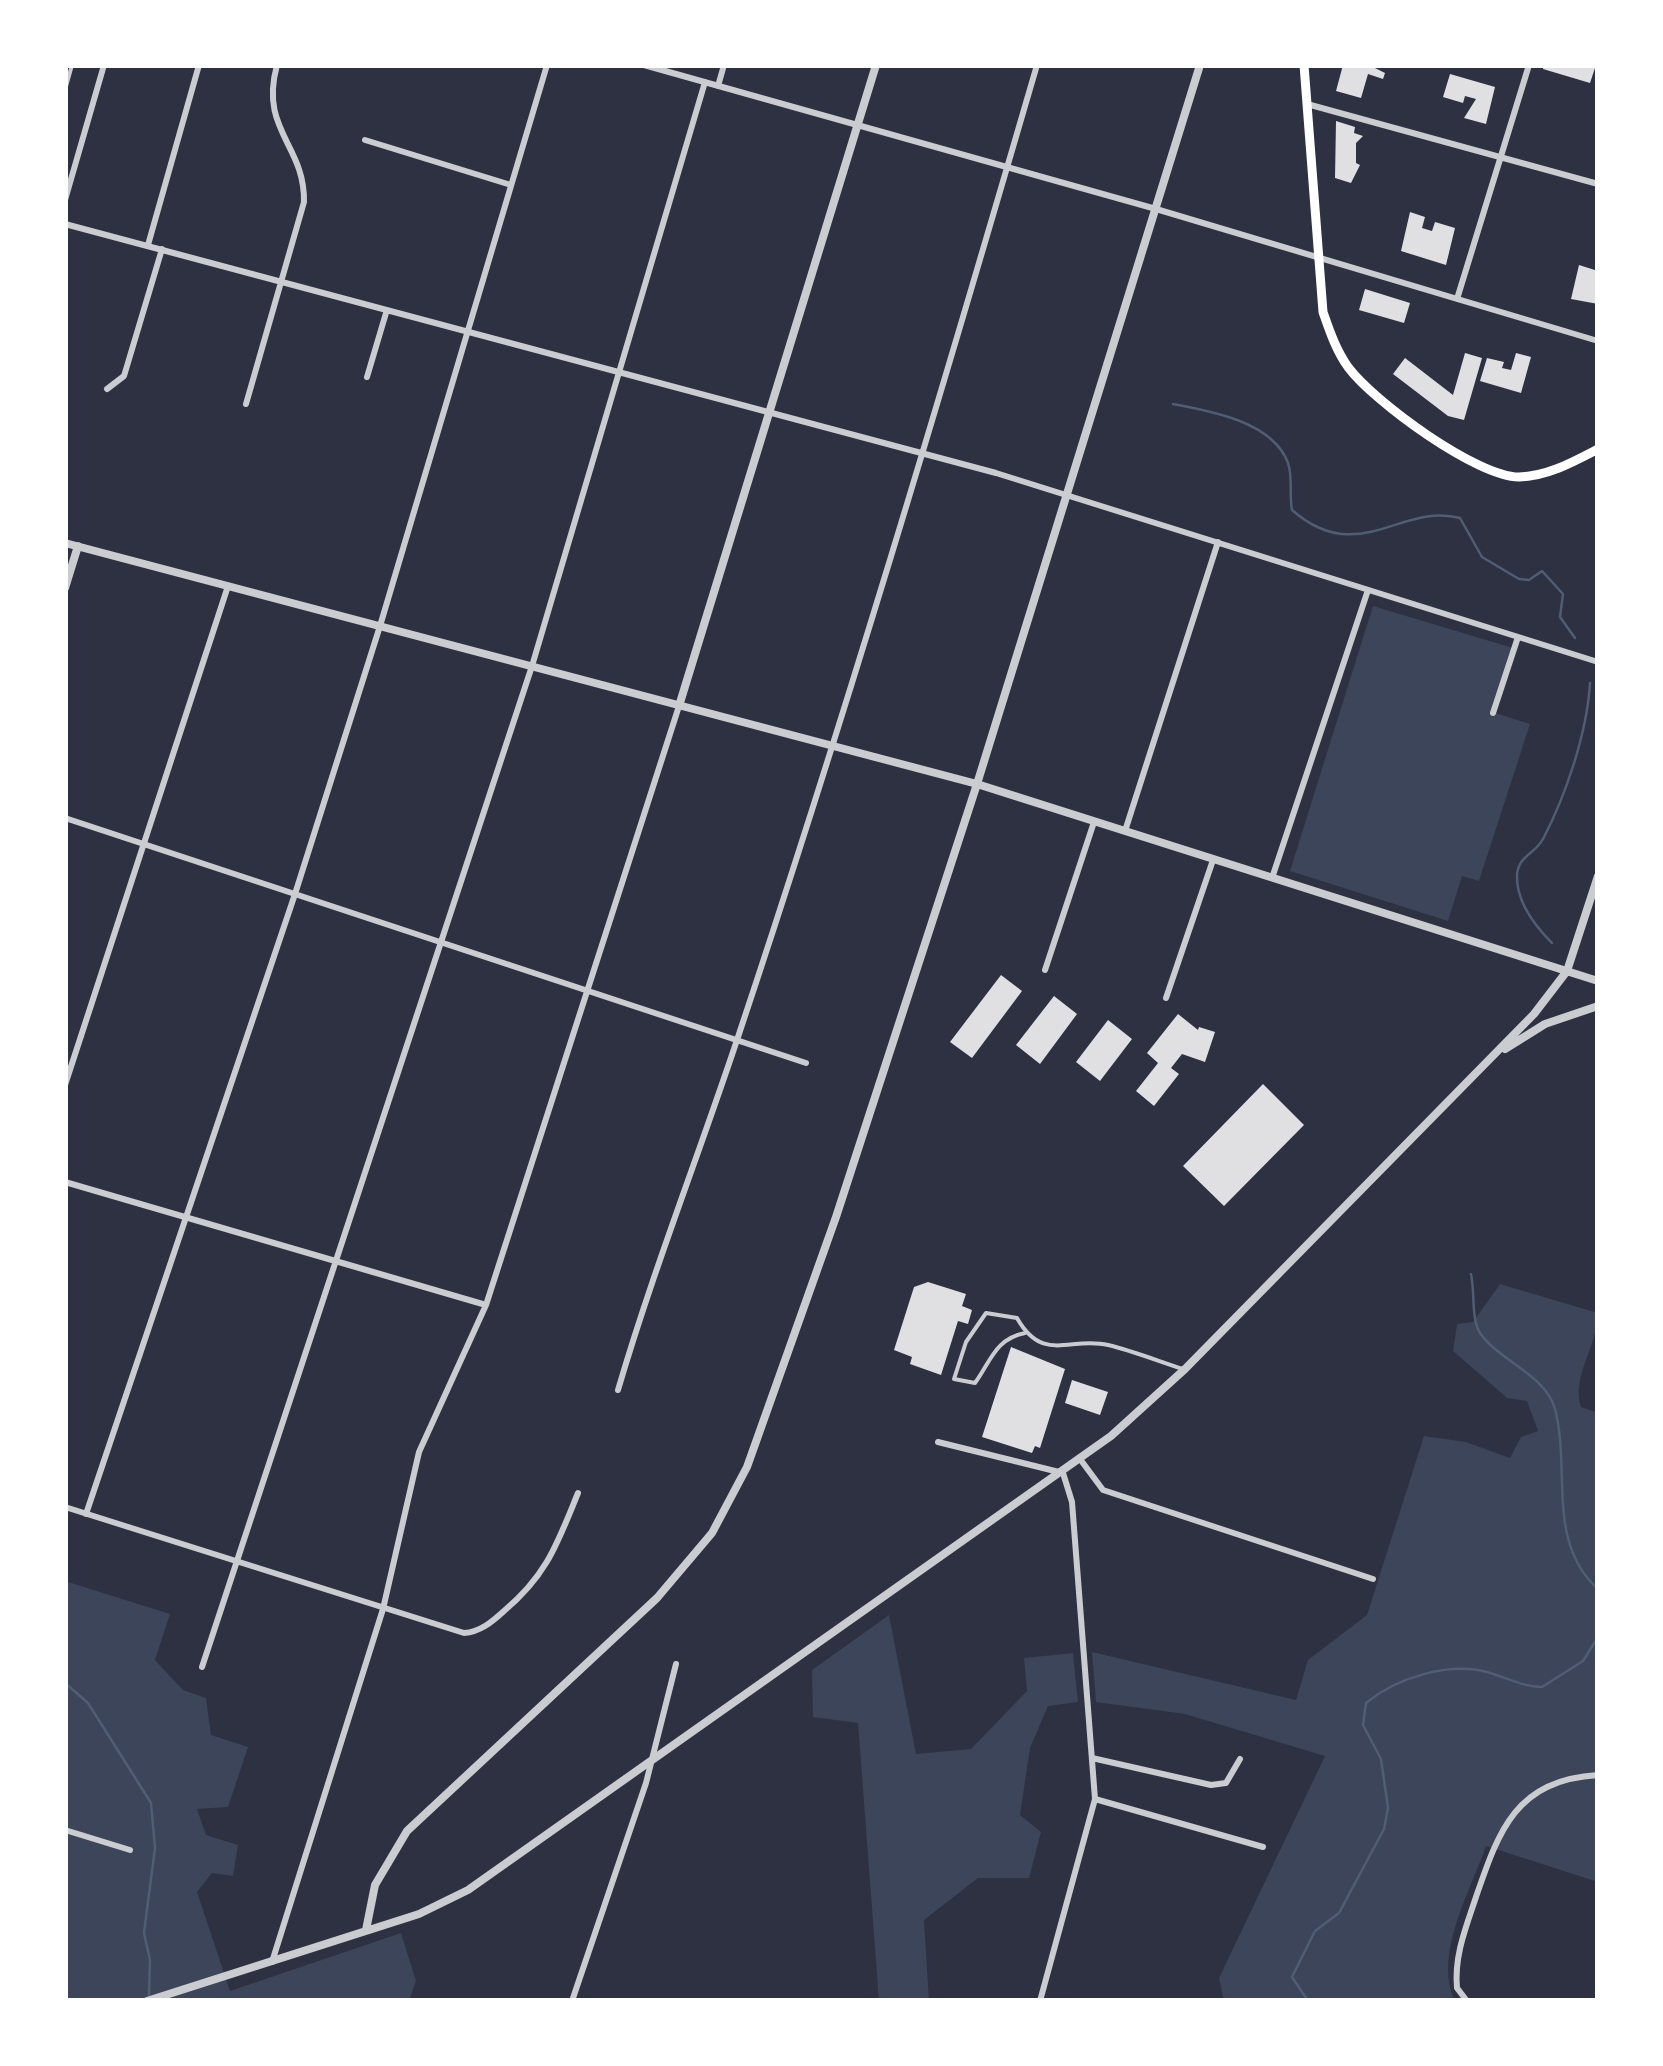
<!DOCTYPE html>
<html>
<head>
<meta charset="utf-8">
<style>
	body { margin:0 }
	#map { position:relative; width:1663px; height:2066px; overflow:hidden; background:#2d3142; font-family:"PT Sans Narrow",sans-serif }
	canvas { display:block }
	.frame { position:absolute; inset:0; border:68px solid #fff; pointer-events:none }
</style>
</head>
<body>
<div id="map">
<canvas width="1663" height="2066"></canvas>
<div class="frame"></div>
</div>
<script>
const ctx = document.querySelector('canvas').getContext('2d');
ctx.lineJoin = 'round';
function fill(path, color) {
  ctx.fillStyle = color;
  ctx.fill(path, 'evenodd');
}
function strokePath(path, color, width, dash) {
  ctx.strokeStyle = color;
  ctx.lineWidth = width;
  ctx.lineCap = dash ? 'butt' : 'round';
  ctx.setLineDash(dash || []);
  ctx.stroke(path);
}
const green = new Path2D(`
	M1373,606l140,42 -21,64 38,12 -51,157 -17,-5 -14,45 -158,-50z
	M1500,1284l98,29c0,33 -27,63 -17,94l17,6v469l-112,-36c-15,44 -53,109 -31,155h-231l-5,-23 106,-222 -140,-42 -89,-12 -4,-50 204,48 12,-40 59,-45 57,-179 42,6 44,16 11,-21 17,-6 -11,-30 -20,-3 -54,-47 4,-27 16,-2z
	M65,1581l105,33 -15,46 28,30 23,8 5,37 37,12 -20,60 -31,2 9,26 32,10 -5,31 -21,-3 -15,19 33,99 171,-58 15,48 -7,20h-344z
	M889,1615l27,139 55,-5 56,-58 -3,-33 49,-5 5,49 -30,4 -18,42 -10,67 21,17 -12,46h-51l-54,42 5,81h-50l-21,-278 -45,-6 -1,-47z`);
const stream = new Path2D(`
	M1173,404c38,7 100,18 115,59 5,14 1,32 4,47 66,58 110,-8 168,8l22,39 37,22 10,1 13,-9 21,23 -3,23 15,21
	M1552,943c-18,-18 -36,-41 -35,-68 1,-19 18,-21 26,-36 23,-44 44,-106 47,-156
	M1471,1274c4,18 0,45 9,59 19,28 66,42 75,76 16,62 -9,133 43,180
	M65,1683l23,20 63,100 4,45 -11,85 6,27 -1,35
	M1308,2001l-16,-24 23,-46 24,-18 45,-84 4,-21 -7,-49 -18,-34 3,-22c30,-25 82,-41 121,-31 18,5 36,15 55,15l41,-26 15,-24`);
const building = new Path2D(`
	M1343,65h26l16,8 -2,6 -15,-5 -7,24 -25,-7z
	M1544,65h52l-6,18 -47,-14z
	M1450,74l45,13 -9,37 -22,-6 12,-19 -11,-3 -2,7 -20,-6z
	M1336,121l19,6 -1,6 9,3 -7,7v20l4,2 -9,18 -16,-5z
	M1410,212l15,5 -3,11 10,3 3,-9 20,6 -9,37 -45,-14z
	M1579,265l19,6v33l-27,-5z
	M1365,289l45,14 -6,20 -45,-13z
	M1465,353l17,5 -18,62 -16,-4 -55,-42 12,-16 48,37z
	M1516,353l15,4 -10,36 -41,-12 7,-23 17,4 -2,6 9,2z
	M1001,975l21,16 -50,67 -22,-16z
	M1054,996l23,18 -37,50 -24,-19z
	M1178,1014l20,16 1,-3 16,5 -10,30 -23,-8 -11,14 8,6 -25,32 -18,-15 22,-28 -11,-10z
	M1108,1020l24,19 -32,42 -24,-19z
	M1263,1084l41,41 -80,81 -41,-40z
	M928,1282l38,12 -4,12 10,4 -4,14 -10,-3 -17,54 -31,-11 2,-7 -18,-7 20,-63z
	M1011,1347l54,22 -25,79 -5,-2 -3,7 -50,-16z
	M1072,1380l36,12 -8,23 -35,-12z`);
const service = new Path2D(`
	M65,90l7,-25
	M1025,1333c-30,6 -34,28 -50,50l-21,-4 12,-37 20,-29 31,5c26,46 53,18 91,27 25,6 50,16 75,24`);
const minor = new Path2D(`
	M644,65l512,144 442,132
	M718,86l6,-21
	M1307,104l291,80
	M365,140l146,45
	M65,200l39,-135
	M65,224l931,249 602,189
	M148,245l51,-180
	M1457,299l72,-234
	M367,377l19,-64
	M107,389l17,-13 38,-127
	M246,404l58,-202c1,-58 -45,-71 -27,-137
	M1493,713l25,-76
	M65,818l741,245
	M1125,831l93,-289
	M1272,878l96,-288
	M1045,970l49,-148
	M1166,998l47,-138
	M65,1085l163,-499
	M65,1182l421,123
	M618,1390c35,-119 80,-233 119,-350 108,-323 205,-649 300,-975
	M938,1442l125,31 9,29 23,297 -55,202
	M1080,1459l23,31 270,89
	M65,1507l399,126c16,-1 28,-11 40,-22 43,-36 53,-67 74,-118
	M86,1514l209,-620 85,-268 167,-561
	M202,1667l330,-1001 173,-584
	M1092,1758l119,27 15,-2 14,-24
	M1095,1799l168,48
	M65,1830l65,20
	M272,1962l111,-353 36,-157 67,-147 193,-599
	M572,2001l74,-218 30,-119
	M1467,2001l-10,-13c-3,-32 9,-61 19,-91 23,-67 40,-117 122,-122`);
const tertiary = new Path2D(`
	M65,543l912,241 621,197
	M65,588l13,-42
	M679,706l197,-641
	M1505,1049l40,-25 53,-18
	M366,1930l9,-45 32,-54 250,-233 55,-65 35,-66 89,-250 141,-433 223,-719
	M147,2001l272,-87 49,-24 643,-454 74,-67 349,-355 33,-43 31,-95`);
const secondary = new Path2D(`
	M1304,65l19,247c7,20 13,38 25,55 26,35 129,110 171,110 29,-1 54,-15 79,-28`);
fill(green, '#3c4559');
strokePath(stream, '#4f5d75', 2.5);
fill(building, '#e0e0e3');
strokePath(service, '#caccd0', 4);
strokePath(minor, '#caccd0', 6);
strokePath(tertiary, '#caccd0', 8);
strokePath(secondary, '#fff', 9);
</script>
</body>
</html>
